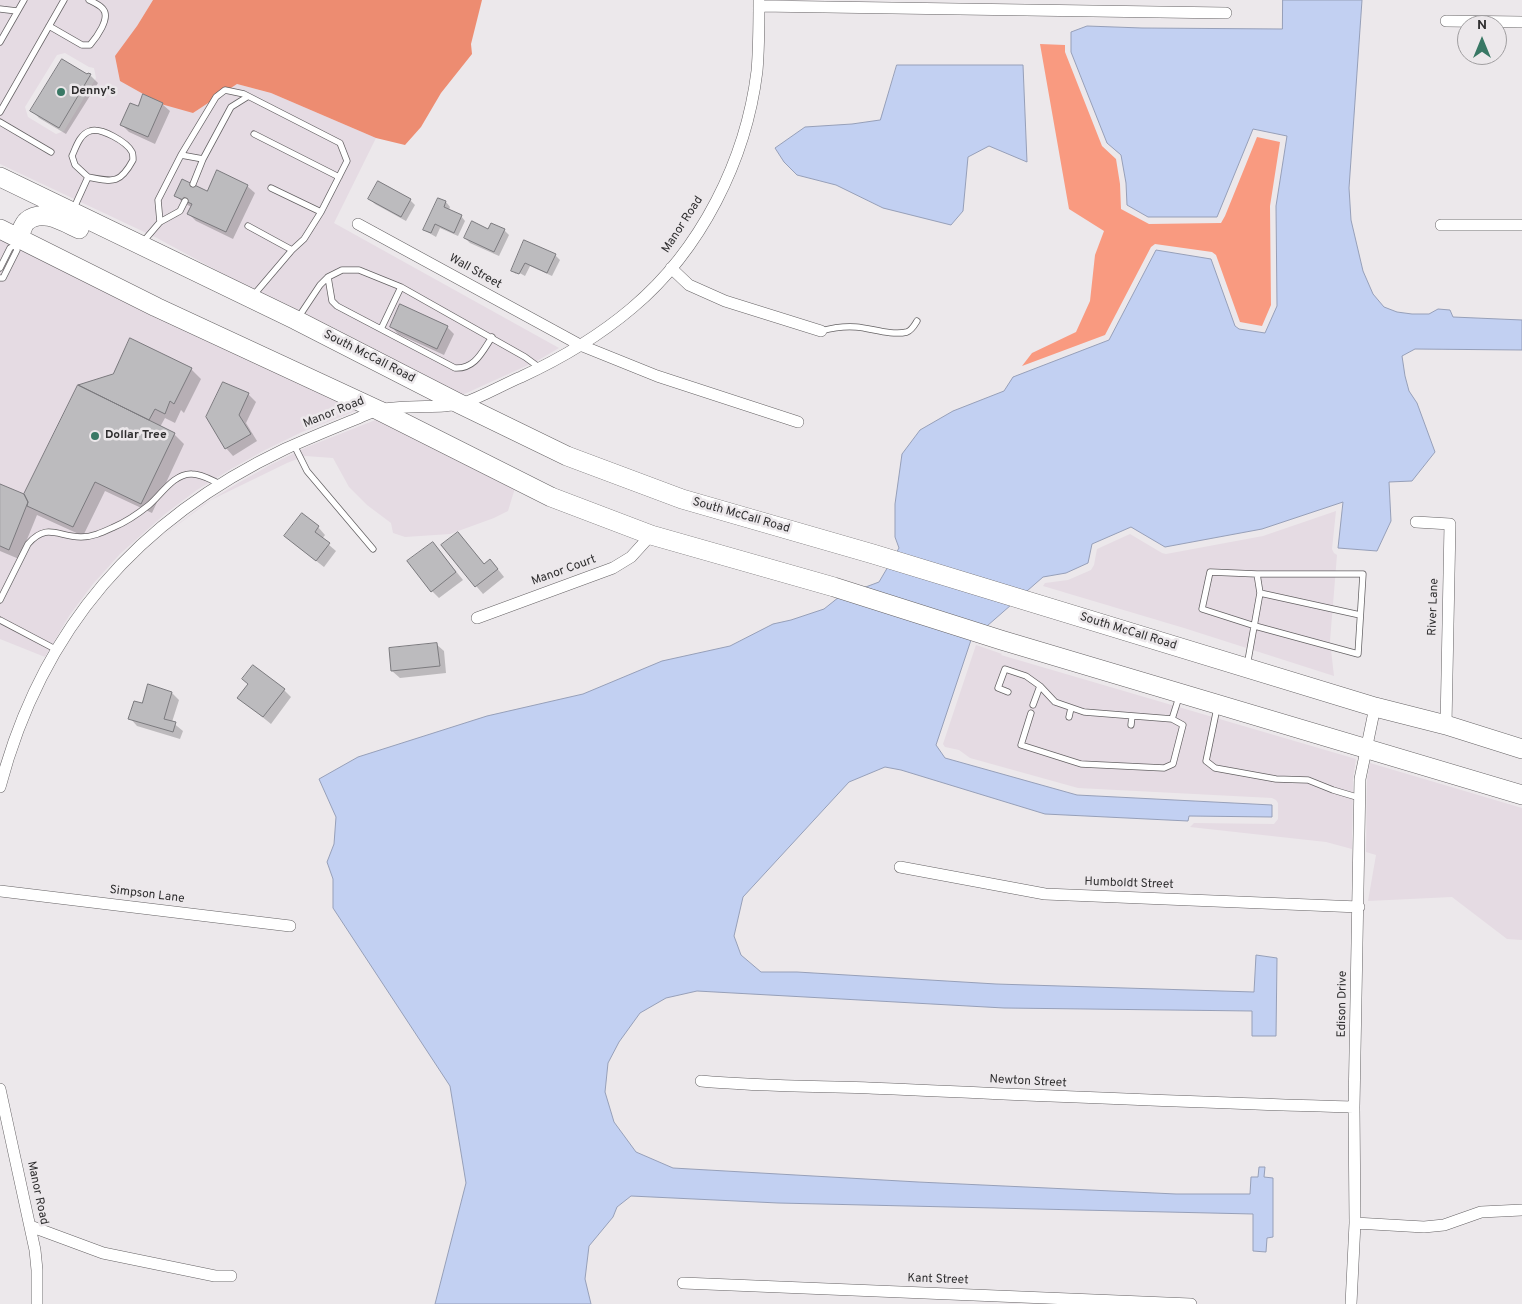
<!DOCTYPE html>
<html>
<head>
<meta charset="utf-8">
<style>
	body { margin:0 }
	#map { position:relative; width:1522px; height:1304px; overflow:hidden; background:#ece8eb; font-family:Overpass,sans-serif }
	canvas { display:block }
	.north { position:absolute; left:1457px; top:15px; width:50px; height:50px; box-sizing:border-box; background:#ece8eb; border:1px solid #a09ea0; border-radius:50%; rotate:0deg; font-size:14px; font-weight:700; line-height:20px; text-align:center; color:#2f2e2f }
	.north::after { content:''; display:block; margin:auto; width:18px; height:22px; background:#397865; clip-path:polygon(50% 0,100% 100%,50% 72%,0 100%) }
</style>
</head>
<body>
<div id="map">
<canvas width="1522" height="1304"></canvas>
<div class="north">N</div>
</div>
<script>
const ctx = document.querySelector('canvas').getContext('2d');
ctx.lineJoin = 'round';
function fill(path, color) {
  ctx.fillStyle = color;
  ctx.fill(path, 'evenodd');
}
function strokePath(path, color, width, dash) {
  ctx.strokeStyle = color;
  ctx.lineWidth = width;
  ctx.lineCap = dash ? 'butt' : 'round';
  ctx.setLineDash(dash || []);
  ctx.stroke(path);
}
function drawText(font, color, halo, rows, align = 'center') {
  ctx.font = font + ' Overpass,sans-serif';
  ctx.lineWidth = 5;
  ctx.setLineDash([]);
  ctx.textBaseline = 'middle';
  ctx.strokeStyle = halo;
  ctx.fillStyle = color;
  for (const [text, x, y, turn = 0] of rows) {
    ctx.save();
    ctx.translate(x, y);
    ctx.rotate((+turn || 0) * Math.PI / 180);
    ctx.textAlign = isNaN(turn) ? turn : align;
    if (halo) ctx.strokeText(text, 0, 0);
    ctx.fillText(text, 0, 0);
    ctx.restore();
  }
}
const built = new Path2D(`
	M0,0h153l-16,26 56,87 44,-29 34,9 105,45 -42,85 225,125 -22,13 -77,35 -222,-114 -81,-44 -157,-74zM65,53l24,14 5,1 2,10 -32,53 -8,3 -28,-17 -3,-10 32,-52z
	M0,238l358,172 -56,22 -37,18 -34,19 -34,21 -32,24 -45,40 -27,30 -24,32 -24,41 -45,-18z
	M378,419l137,69 -7,23 -14,7 -44,16 -45,3 -12,-4 -2,-10 -24,-18 -18,-18 -16,-29 -28,-2 -18,7 -76,37 -51,38 44,-34 34,-21 34,-19 35,-17z
	M1336,511l-4,38 2,4 3,2 -7,86 4,35 -150,-48 -141,-42 2,-3 23,-3 23,-10 3,-5 3,-16 33,-15 32,19 4,1 97,-18z
	M976,645l26,9 -1,1 355,104 -3,20 -1,70 -26,-7 -136,-15 4,-4 80,1 4,-5v-16l-2,-3 -4,-2 -194,-10 -108,-30 -11,-8 -14,-3 -2,-3z
	M1370,763l152,45v132l-15,-1 -55,-42 -84,4 8,-46 -10,-3 1,-72z`);
const green = new Path2D(`
	M1040,44l25,1v7l37,94 14,13 4,25 1,25 28,15 72,-1 4,-7 32,-79 23,5 -10,64 1,99 -9,21 -22,-4 -24,-67 -4,-3 -57,-8 -4,3 -46,88 -83,31 10,-13 44,-21 14,-31 5,-46 9,-24 -35,-22z`);
const forest = new Path2D(`
	M153,0h329l-11,44 1,10 -31,39 -20,34 -16,18 -29,-7 -105,-45 -34,-9 -44,29 -32,-9 -41,-23 -5,-25 22,-30z`);
const water = new Path2D(`
	M1283,0h79l-13,188 2,32 12,51 10,23 11,13 13,5 15,2h17l9,-5 12,1 3,7 69,3v30l-107,-1 -13,7 3,20 4,15 8,12 18,49 -23,29 -23,1 2,39 -14,30 -39,-3 5,-46 -81,27 -97,18 -34,-20 -39,17 -4,19 -22,10 -23,4 -72,63 -35,105 9,13 132,37 195,10v12l-83,-1 -1,5 -143,-7 -144,-44 -16,-3 -36,15 -106,115 -9,39 7,19 20,17h36l199,12 258,8 2,-37 21,3 -1,78h-24v-25l-248,-3 -307,-17 -31,7 -26,15 -21,29 -11,21 -3,29 9,30 22,30 37,16 245,14 258,12h74l1,-17h7l1,-10h6l-1,10 9,1v59l-6,1 -1,14 -13,-1v-37l-475,-11 -147,-7 -14,11 -4,10 -24,29 -4,33 6,25h-156l31,-121 -16,-97 -117,-178v-29l-6,-17 7,-18 2,-27 -17,-38 39,-22 129,-41 96,-22 79,-33 68,-15 43,-22 18,-4 33,-11 15,-12 40,-15 20,-34 -4,-11v-33l7,-50 18,-24 33,-19 51,-20 9,-14 96,-37 47,-90 55,9 24,67 4,3 26,4 12,-27 -1,-100 11,-70 -34,-7 -36,88h-69l-21,-12 -1,-22 -5,-28 -14,-12 -36,-91v-20l16,-6 55,2 140,1z
	M897,65h126l4,97 -38,-16 -21,11 -5,54 -12,14 -68,-17 -47,-23 -39,-10 -13,-13 -9,-14 30,-21 47,-3 28,-4z`);
const shadow = new Path2D(`
	M89,74l9,9 -32,51 -27,-16 -7,-8z
	M162,104l8,7 -15,33 -26,-12 -7,-7 17,-17z
	M217,172l30,14 8,7 -22,46 -37,-18 -7,-7 3,-7 -9,-4 -7,-8 32,-2z
	M370,199l40,1 5,5 -9,16 -31,-17z
	M438,199l8,3 4,5 -1,3 12,6 4,5 -7,15 -18,-8 -4,9 -12,-7z
	M504,230l5,5 -10,21 -29,-13 -5,-5 24,-7z
	M525,242l30,13 5,5 -8,16 -22,-10 -5,10 -9,-5v3l-4,-4z
	M391,326l56,1 7,7 -10,21 -46,-21z
	M191,369l10,10 -17,34 -3,-3 -6,13 -10,-5 -5,9 14,7 10,10 -32,69 -47,-22 -22,45 -46,-21 -18,44 -19,-8v-66l24,10 55,-109 34,-11z
	M248,394l8,8 -10,21 11,18 -24,15 -7,-8 -19,-31z
	M318,527l7,8 -3,4 14,12 -12,16 -31,-24z
	M458,533l27,32 12,3 7,9 -21,17 -41,-48z
	M433,543l30,37 -24,18 -7,-7z
	M436,644l8,7 2,22 -46,5 -8,-7z
	M284,690l7,7 -20,27 -32,-26z
	M172,693l7,7 -7,22 11,9 -3,8 -43,-13 -7,-8z`);
const building = new Path2D(`
	M62,59l25,15 1,-1 3,1 -32,54 -29,-17z
	M143,94l20,9 -15,34 -28,-12 10,-22 8,3z
	M217,170l31,15 -22,47 -39,-18 5,-10 -18,-8 8,-17 25,12z
	M378,181l33,18 -10,18 -33,-18z
	M438,198l8,3 -2,6 18,8 -8,18 -19,-9 -4,9 -8,-3z
	M472,221l16,8 3,-6 14,6 -11,23 -30,-14z
	M524,240l32,14 -9,19 -22,-10 -6,11 -8,-3z
	M400,304l48,22 -11,23 -47,-22z
	M130,338l62,30 -18,36 -4,-3 -5,13 -10,-5 -6,11 -71,-35 35,-11z
	M223,382l26,11 -10,22 12,19 -26,15 -19,-32z
	M78,385l97,48 -34,71 -46,-22 -22,45 -46,-21 1,-4 -4,-8z
	M0,484l24,10 4,8 -19,48 -9,-4z
	M302,513l17,13 -4,6 15,11 -14,18 -32,-25z
	M458,532l26,32 6,-5 8,10 -23,18 -34,-42z
	M433,542l23,30 -25,20 -24,-31z
	M437,643l3,23 -49,5 -2,-23z
	M253,665l32,24 -22,28 -26,-19 11,-14 -6,-5z
	M148,684l24,8 -8,27 12,3 -3,10 -45,-13 6,-18 8,2z`);
const lane = new Path2D(`
	M0,9l17,2
	M49,26l33,19h8c6,-7 21,-27 13,-36 -3,-4 -10,-7 -14,-9
	M0,42l24,-42
	M0,112l64,-112
	M0,122l51,30
	M254,134l85,43
	M181,155l22,4
	M193,184l10,-25 28,-52 16,-10
	M271,188l50,24
	M73,210l15,-33c26,5 32,7 45,-17 0,-3 0,-6 -1,-8 -5,-10 -31,-25 -42,-21 -10,3 -14,16 -18,25l3,9 13,12
	M160,222l-2,-22 23,-45 35,-58 9,-7 19,4 96,49 7,18 -26,51 -17,27 -12,11 -40,47
	M248,226l44,24
	M142,243l18,-21 20,-11 5,-10
	M0,268l10,-20 5,-3 2,5 -14,28h-3
	M328,277l4,24 5,5 118,62c20,1 27,-16 37,-31
	M298,318l22,-33 8,-8 14,-7h17l42,17 124,70 15,11
	M381,329l20,-42
	M821,331c11,-3 23,-5 35,-4 15,1 35,9 51,5 5,-2 7,-6 10,-11
	M294,445l13,26 66,78
	M1260,593l100,22
	M0,600l28,-56c19,-22 30,-7 53,-7 12,0 22,-5 33,-10 12,-5 25,-14 35,-22 12,-10 25,-32 43,-31 10,0 19,6 28,10
	M0,620l57,30
	M1247,666l13,-73 -3,-19 -47,-2 -8,37 53,17 103,28 5,-80h-106
	M1008,692l-10,-4 7,-19 21,7 14,10 15,16 29,10 88,7 11,6 -10,39 -9,4 -83,-4 -60,-19 10,-32
	M1033,705l7,-19
	M1217,708l-11,53 9,7 61,11 32,1 25,10 27,8
	M1069,717l2,-9
	M1172,719l7,-22
	M1131,725l1,-9`);
const street = new Path2D(`
	M759,6l467,7
	M1446,21l76,1
	M358,224l222,121 77,31 141,46
	M1441,225h81
	M671,268l18,17 36,16 96,30
	M1416,522l34,2 -4,201
	M477,618l136,-50 18,-11 20,-22
	M0,787c42,-159 138,-268 285,-338 22,-10 44,-19 66,-28 9,-3 18,-9 28,-11 18,-4 46,-3 65,-4 6,-1 12,-1 17,-2 21,-7 41,-19 60,-27 39,-18 78,-41 111,-69 69,-58 114,-148 125,-237 2,-23 2,-47 2,-71
	M900,867l145,27 314,13
	M0,891l290,35
	M701,1081c64,6 128,5 193,8 153,7 306,14 460,18
	M0,1089l35,161 2,20v34
	M1355,1223l69,4 20,-2 37,-13 41,-2
	M30,1226l73,27 112,23h16
	M683,1283l508,21
	M1351,1304l4,-81 -1,-116 6,-328 15,-72`);
const primary = new Path2D(`
	M0,177l296,143 164,84 107,52 115,43 191,55 502,153 71,18 76,24
	M0,229l156,78 222,103 173,87 100,38 183,52 167,53 521,155
	M18,238c3,-5 5,-14 9,-17 15,-13 37,1 52,8`);
const markers = [
	[61,92,5,"#397865"],
	[95,436,5,"#397865"]
];
const poiNames = [
	["Denny's",71,92],
	["Dollar Tree",105,436]
];
const streetNames = [
	["Manor Road",683,225,-57],
	["Wall Street",475,272,29],
	["South McCall Road",369,357,27],
	["Manor Road",334,413,-22],
	["South McCall Road",741,516,16],
	["Manor Court",564,571,-20],
	["River Lane",1434,607,-88],
	["South McCall Road",1128,632,17],
	["Humboldt Street",1129,884,2],
	["Simpson Lane",147,895,7],
	["Edison Drive",1343,1004,-89],
	["Newton Street",1028,1082,3],
	["Manor Road",37,1193,78],
	["Kant Street",938,1280,2]
];
fill(built, '#e5dbe3');
fill(green, '#f99a80');
fill(forest, '#ed8c71');
fill(water, '#c2d0f2');
strokePath(water, '#969fb8', 1);
fill(shadow, '#0003');
fill(building, '#bcbbbe');
strokePath(building, '#7b7a7e', 1);
strokePath(lane, '#656264', 7);
strokePath(street, '#656264', 12);
strokePath(primary, '#656264', 20);
strokePath(lane, '#fff', 5.5);
strokePath(street, '#fff', 11);
strokePath(primary, '#fff', 19);
for (const [x, y, r, color] of markers) {
  const dot = new Path2D();
  dot.arc(x, y, r, 0, 2 * Math.PI);
  ctx.fillStyle = color;
  ctx.fill(dot);
  strokePath(dot, '#ece8eb', 2);
}
drawText('bold 12px', '#2f2e2f', '#ece8eb', poiNames, 'left');
drawText('12px', '#2f2e2f', '#ece8eb', streetNames);
</script>
</body>
</html>
